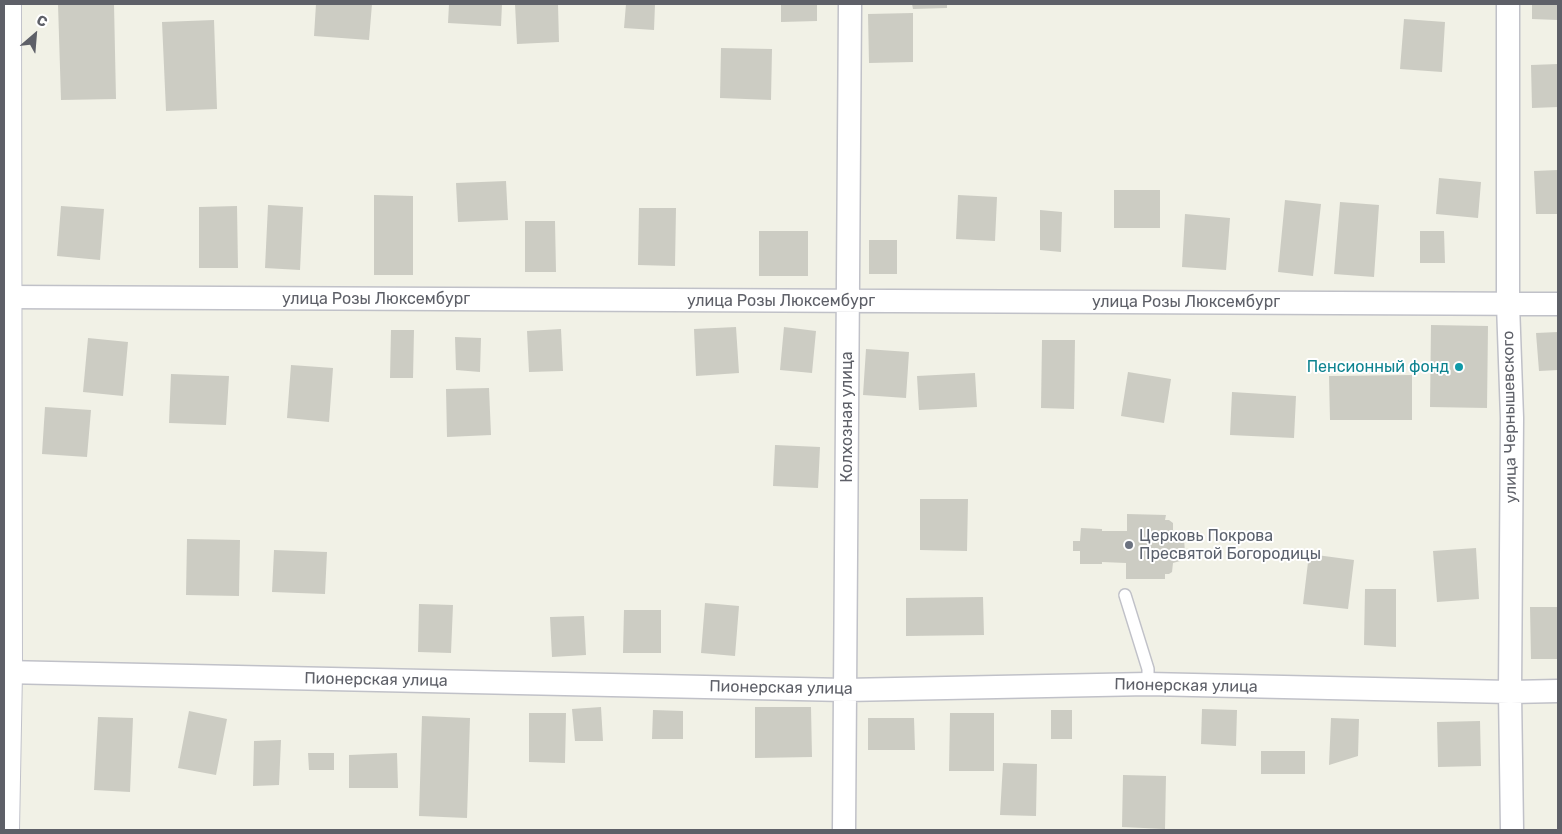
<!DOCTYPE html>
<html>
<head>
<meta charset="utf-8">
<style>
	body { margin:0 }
	#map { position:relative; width:1562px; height:834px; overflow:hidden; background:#f1f1e6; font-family:Rubik,sans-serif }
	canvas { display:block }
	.frame { position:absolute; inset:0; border:5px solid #5e6068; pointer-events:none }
	.north { position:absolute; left:10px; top:10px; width:50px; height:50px; -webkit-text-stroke:4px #fff; paint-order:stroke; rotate:27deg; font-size:14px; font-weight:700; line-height:20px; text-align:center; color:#5e6068 }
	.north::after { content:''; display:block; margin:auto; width:18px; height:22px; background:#5e6068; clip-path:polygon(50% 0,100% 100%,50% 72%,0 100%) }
</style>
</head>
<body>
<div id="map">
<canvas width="1562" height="834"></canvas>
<div class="frame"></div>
<div class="north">С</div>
</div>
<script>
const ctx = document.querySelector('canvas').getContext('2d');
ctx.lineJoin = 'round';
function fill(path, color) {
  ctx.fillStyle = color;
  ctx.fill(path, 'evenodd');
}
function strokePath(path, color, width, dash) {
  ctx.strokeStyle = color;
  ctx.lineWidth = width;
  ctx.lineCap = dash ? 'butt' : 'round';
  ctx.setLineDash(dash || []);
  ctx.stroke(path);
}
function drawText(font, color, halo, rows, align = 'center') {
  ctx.font = font + ' Rubik,sans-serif';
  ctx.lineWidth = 4;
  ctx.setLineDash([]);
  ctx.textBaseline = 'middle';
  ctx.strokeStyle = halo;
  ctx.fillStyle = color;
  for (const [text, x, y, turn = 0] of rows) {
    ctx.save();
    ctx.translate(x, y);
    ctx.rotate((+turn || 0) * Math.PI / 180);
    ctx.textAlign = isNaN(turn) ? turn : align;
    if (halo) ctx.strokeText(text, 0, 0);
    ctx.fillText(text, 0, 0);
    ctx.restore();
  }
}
const building = new Path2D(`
	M58,4h56l2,95 -55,1z
	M316,4h56l-3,36 -55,-4z
	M449,4h53l-1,22 -53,-3z
	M515,4h43l1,38 -42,2z
	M626,4h29l-1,26 -30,-2z
	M781,4h36v17l-36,1z
	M912,4h35v4l-34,1z
	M1532,4h26v16l-26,-1z
	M913,13v49l-44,1 -1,-49z
	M1404,19l41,3 -3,50 -42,-3z
	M214,20l3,89 -51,2 -4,-89z
	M721,48l51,1 -1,51 -51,-2z
	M1558,64v43l-26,1 -1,-43z
	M1558,170v44h-22l-2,-43z
	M1439,178l42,4 -3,36 -42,-4z
	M506,181l2,39 -50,2 -2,-39z
	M1114,190h46v38h-46z
	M374,195l39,1v79h-39z
	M958,195l39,2 -2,44 -39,-2z
	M1285,200l36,4 -8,72 -35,-4z
	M1340,202l39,3 -5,72 -40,-3z
	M268,205l35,2 -3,63 -35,-2z
	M61,206l43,3 -4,51 -43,-4z
	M237,206l1,62h-39v-61z
	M639,208h37l-1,58 -37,-1z
	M1040,210l22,2 -1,40 -21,-2z
	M1185,214l45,4 -4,52 -44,-3z
	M525,221h30l1,51h-31z
	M759,231h49v45h-49z
	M1420,231h24l1,32h-25z
	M869,240h28v34h-28z
	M1431,325l57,1 -1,82 -57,-1z
	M736,327l3,46 -43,3 -2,-47z
	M784,327l32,4 -4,42 -32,-3z
	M561,329l2,42 -34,1 -2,-41z
	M391,330h23l-1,48h-23z
	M1558,332v38l-19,1 -3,-38z
	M455,337l26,1 -1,34 -24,-2z
	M88,338l40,4 -5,54 -40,-4z
	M1042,340h33l-1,69 -33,-1z
	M866,349l43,3 -3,46 -43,-3z
	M291,365l42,3 -4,54 -42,-4z
	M1128,372l43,7 -7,44 -43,-7z
	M975,373l2,34 -58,3 -2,-34z
	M171,374l58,2 -3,49 -57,-2z
	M1412,375v45h-82l-1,-44z
	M489,388l2,47 -44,2 -1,-48z
	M1232,392l64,4 -2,42 -64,-3z
	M45,407l46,3 -4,47 -45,-3z
	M775,445l45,2 -2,41 -45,-2z
	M920,499h48l-1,52 -47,-1z
	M1127,514l39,1 -1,5h4l4,3v8l7,3 4,4 1,15 -5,8 -7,2 -1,9 -3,2h-4v5h-39v-16l-24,-1v2h-22v-13h-7v-10h7l1,-13 21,1v2h25z
	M187,539l53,1 -1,56 -53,-1z
	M1476,548l3,51 -42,3 -4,-51z
	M274,550l53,2 -2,42 -53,-2z
	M1309,554l45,6 -6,49 -45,-5z
	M1365,589h31v58l-32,-2z
	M983,597l1,38 -78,1v-38z
	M705,603l34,3 -4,50 -34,-3z
	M419,604l34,1 -2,48 -33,-1z
	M1530,607h28v52h-27z
	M624,610h37v43h-38z
	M584,616l2,39 -34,2 -2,-40z
	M601,707l2,34h-28l-3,-32z
	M755,707h56l1,50 -57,1z
	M1202,709l35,1 -1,36 -35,-2z
	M653,710l30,1v28h-31z
	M1051,710h21v29h-21z
	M189,711l38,8 -11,56 -38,-7z
	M529,713h37l-1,50 -36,-1z
	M950,713h44v58h-45z
	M422,716l48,2 -3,100 -48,-2z
	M98,717l35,1 -3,74 -36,-2z
	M868,718h46l1,32h-47z
	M1331,718l28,1 -1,37 -29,9z
	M1480,721l1,45 -43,1 -1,-45z
	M281,740l-2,45 -26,1 1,-45z
	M1261,751h44v23h-44z
	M308,753h26v17h-25z
	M397,753l1,35h-49v-33z
	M1003,763l34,1 -1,52 -36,-1z
	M1123,775l43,1 -1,53 -43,-2z`);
const service = new Path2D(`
	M1125,595l23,74v15`);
const minor = new Path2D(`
	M1508,4v300l4,114 -2,274 2,138
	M4,297l1554,7
	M4,672l841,18 303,-6 362,8 48,-1
	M844,830l6,-826`);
const secondary = new Path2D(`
	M5,830l3,-158 -1,-668`);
const markers = [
	[1459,367,5,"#0f9aa8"],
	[1129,545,5,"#6b7280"]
];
const streetNames = [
	["улица Розы Люксембург",376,299],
	["улица Розы Люксембург",781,301],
	["улица Розы Люксембург",1186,302],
	["Колхозная улица",847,417,-90],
	["улица Чернышевского",1510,417,-91],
	["Пионерская улица",376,680,1],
	["Пионерская улица",1186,686,1],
	["Пионерская улица",781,688,1]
];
const cultureNames = [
	["Пенсионный фонд",1449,367]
];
const worshipNames = [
	["Церковь Покрова",1139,536],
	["Пресвятой Богородицы",1139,554]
];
fill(building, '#ccccc3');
strokePath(service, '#c0c1c8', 14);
strokePath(minor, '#c0c1c8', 25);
strokePath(secondary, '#c1c2ca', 30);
strokePath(service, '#fff', 11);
strokePath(minor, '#fff', 22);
strokePath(secondary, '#fff', 28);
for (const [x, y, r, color] of markers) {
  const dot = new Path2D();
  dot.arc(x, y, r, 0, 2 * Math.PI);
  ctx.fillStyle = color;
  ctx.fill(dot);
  strokePath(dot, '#fff', 2);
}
drawText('16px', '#5e6068', '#fff', streetNames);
drawText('16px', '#0d838f', '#fff', cultureNames, 'right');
drawText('16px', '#5b616d', '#fff', worshipNames, 'left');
</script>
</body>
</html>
